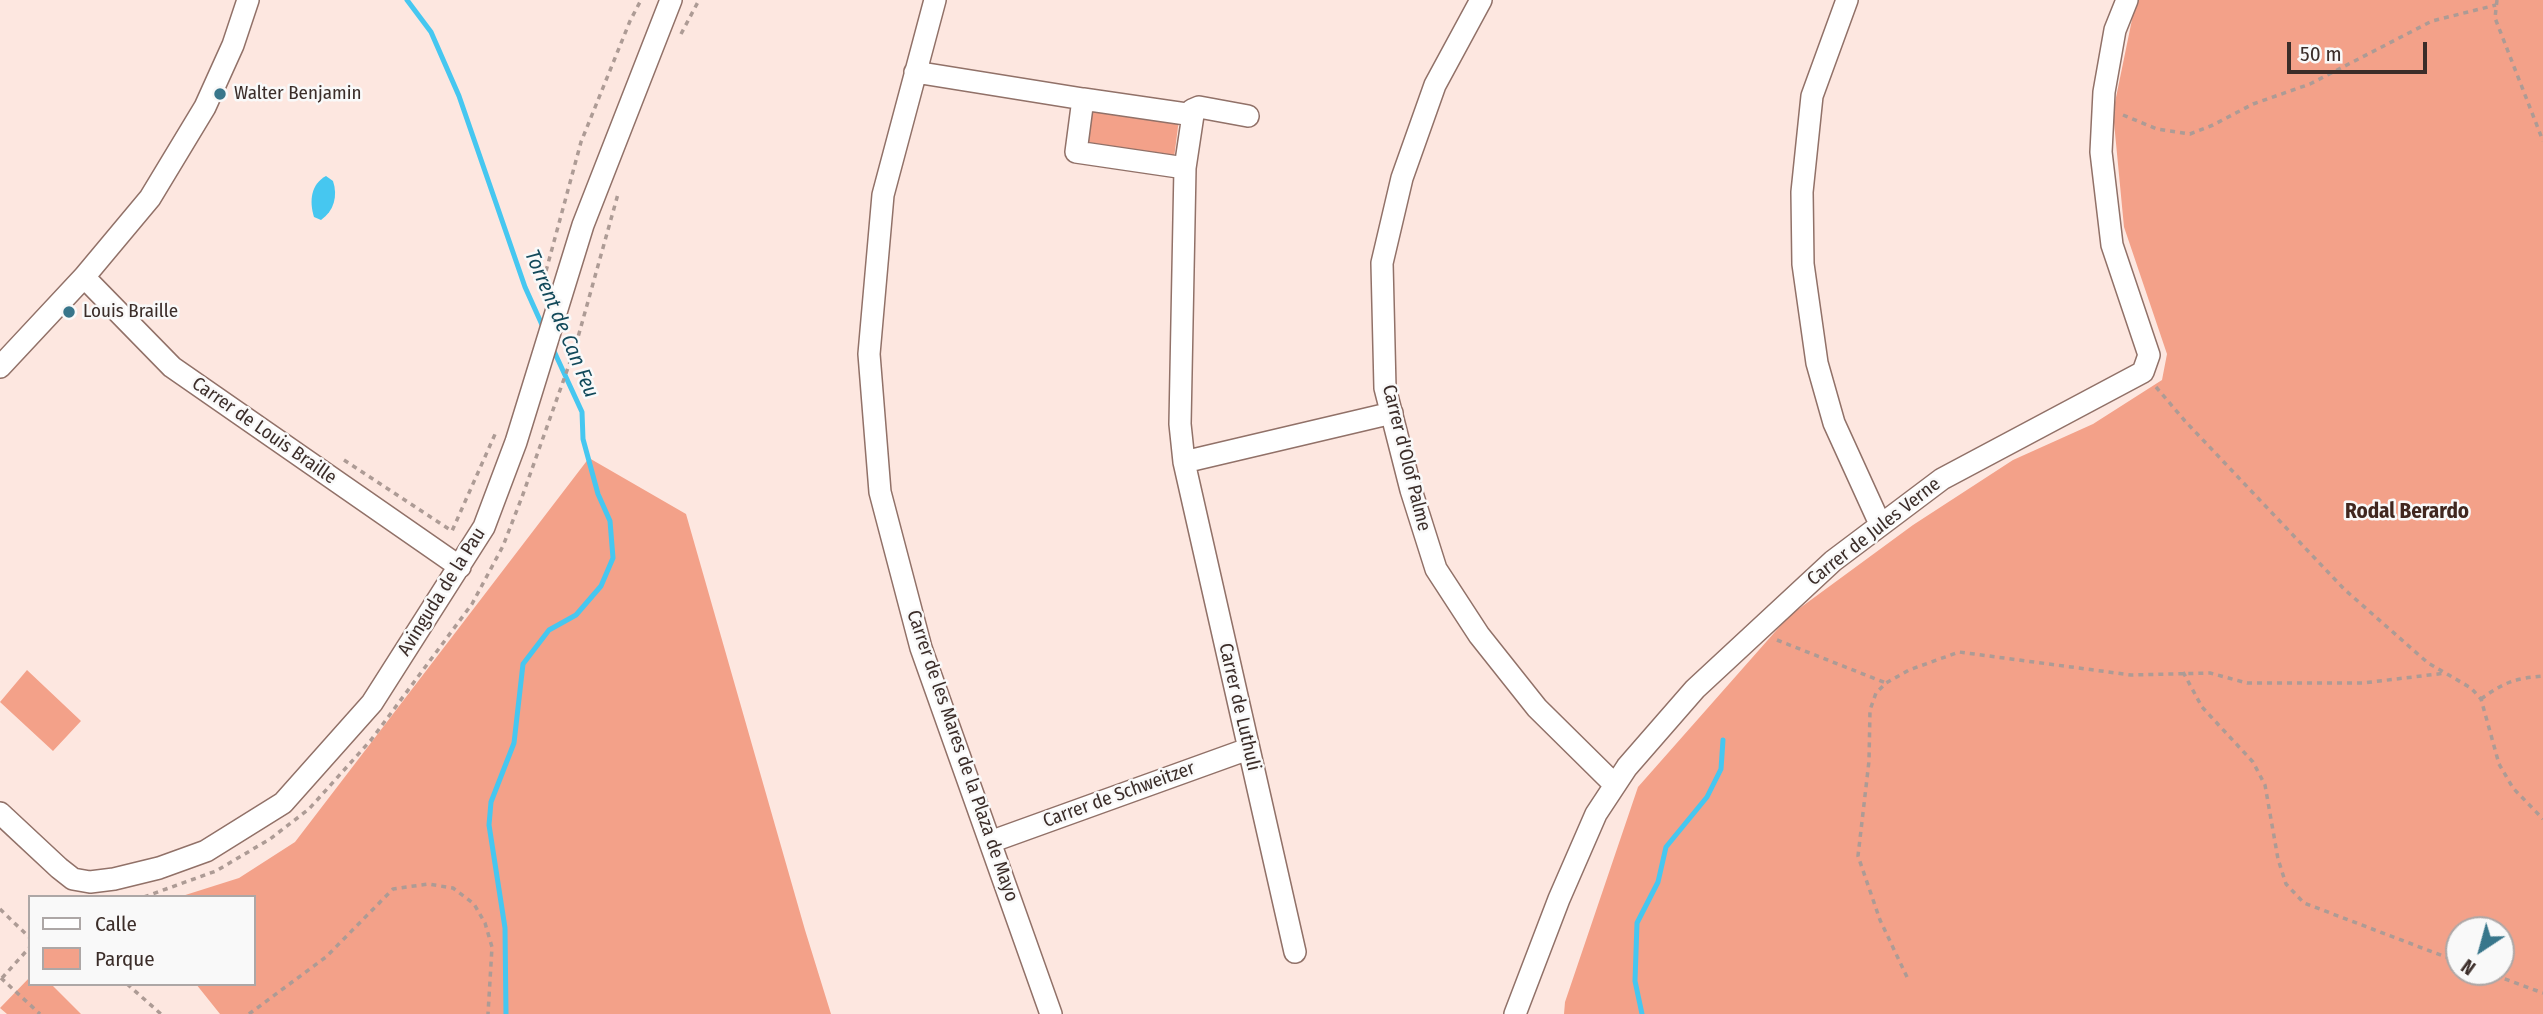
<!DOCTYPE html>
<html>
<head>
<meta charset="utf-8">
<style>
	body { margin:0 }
	#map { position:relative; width:2543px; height:1014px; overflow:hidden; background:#fde7e0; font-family:"Fira Sans Condensed",sans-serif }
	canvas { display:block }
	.legend { position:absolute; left:28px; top:895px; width:228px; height:91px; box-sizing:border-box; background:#f9f9f9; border:2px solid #ada7a6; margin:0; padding:9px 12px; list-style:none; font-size:21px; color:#3b2d29 }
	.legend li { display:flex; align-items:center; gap:14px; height:35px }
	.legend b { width:35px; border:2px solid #ada7a6 }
	.north { position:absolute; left:2445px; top:916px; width:70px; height:70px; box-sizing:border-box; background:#f9f9f9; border:2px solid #ada7a6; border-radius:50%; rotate:216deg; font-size:19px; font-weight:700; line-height:28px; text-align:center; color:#3b2d29 }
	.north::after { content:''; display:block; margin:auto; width:24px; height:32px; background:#38768b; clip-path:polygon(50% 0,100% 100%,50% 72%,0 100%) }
	.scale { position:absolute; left:2287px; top:42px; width:140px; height:32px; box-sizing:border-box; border:4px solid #3b2d29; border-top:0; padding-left:9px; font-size:21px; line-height:24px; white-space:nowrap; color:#3b2d29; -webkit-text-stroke:5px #f9f9f9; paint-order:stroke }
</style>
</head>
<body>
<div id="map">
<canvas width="2543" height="1014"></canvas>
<ul class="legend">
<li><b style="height:9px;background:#fff"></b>Calle</li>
<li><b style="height:19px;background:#f3a189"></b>Parque</li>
</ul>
<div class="north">N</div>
<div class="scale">50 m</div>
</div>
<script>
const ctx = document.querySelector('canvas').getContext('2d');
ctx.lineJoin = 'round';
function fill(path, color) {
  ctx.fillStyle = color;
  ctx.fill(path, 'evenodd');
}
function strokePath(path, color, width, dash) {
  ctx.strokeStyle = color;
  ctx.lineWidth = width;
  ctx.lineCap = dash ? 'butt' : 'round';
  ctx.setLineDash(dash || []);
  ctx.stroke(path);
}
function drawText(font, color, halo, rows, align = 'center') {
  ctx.font = font + ' "Fira Sans Condensed",sans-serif';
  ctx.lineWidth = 5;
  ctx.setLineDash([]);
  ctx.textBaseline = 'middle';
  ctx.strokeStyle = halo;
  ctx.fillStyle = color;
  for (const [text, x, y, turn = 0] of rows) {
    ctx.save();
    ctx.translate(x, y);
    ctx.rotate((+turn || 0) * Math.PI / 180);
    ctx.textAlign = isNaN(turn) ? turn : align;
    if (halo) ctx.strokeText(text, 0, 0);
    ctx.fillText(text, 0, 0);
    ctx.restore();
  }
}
const green = new Path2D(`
	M2136,0h407v1014h-979l1,-12 73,-215 151,-171 124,-91 100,-65 80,-36 69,-44 5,-26 -43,-127 -11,-115zM2459,930h42v42h-42z
	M1091,108l88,11 -5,39 -88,-12z
	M589,458l97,56 119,416 26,84h-611l-24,-30h58v-87h-75l60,-19 56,-36z
	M27,670l54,51 -28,30 -53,-49z
	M30,977v7h21l30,30h-74l-7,-6z`);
const water = new Path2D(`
	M326,176l7,5c5,15 1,30 -12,39l-7,-3c-5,-16 -3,-33 12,-41z`);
const stream = new Path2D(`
	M407,0l24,32 28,64 66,191 18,40
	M506,1014l-1,-86 -16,-103 2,-23 23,-59 9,-79 26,-34 27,-15 25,-29 12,-28 -3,-37 -12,-27 -15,-55 -1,-27 -29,-63
	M1642,1014l-7,-33 2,-58 21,-41 8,-35 41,-50 14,-28 2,-29`);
const path = new Path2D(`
	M2497,0l-2,18 48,123
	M681,34l18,-34
	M2123,115l34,14 33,5 23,-9 40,-21 57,-20 122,-63 64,-16
	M546,271l35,-129 49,-121 11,-21
	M2156,387l29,34 159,168 84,74 43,25 10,11 18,65 14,24 30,31
	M344,460l108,71 44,-99
	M1777,640l109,43
	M2183,672l19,35 51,55 12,23 13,74 8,25 18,19 155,59
	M2481,699c22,-16 34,-21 62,-23
	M144,897l72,-26 54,-32 39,-30 62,-69 101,-136 31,-58 19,-49 53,-149 43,-154
	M0,909l30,29
	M2486,972l57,21
	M1907,977l-27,-57 -22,-64 11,-95 1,-51 6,-17 10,-10 23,-13 50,-18 172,23 79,-2 37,10h116l83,-10
	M1,978l39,36
	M2,978l28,-31
	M127,984l34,30
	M249,1014l77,-57 67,-68 35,-5 25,4 21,16 11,19 7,24 -4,67`);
const minor = new Path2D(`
	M935,0l-52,195 -14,159 11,138 41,156 130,366
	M1481,0l-46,85 -33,93 -20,85 3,125 26,102 25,79 43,66 58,73 78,77
	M1847,0l-35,96 -10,96 1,72 14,99 17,60 46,101
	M915,72l168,27
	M1193,115l-1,-5 7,-3 49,9
	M1185,168l-109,-16 7,-53 110,16 -8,53 -5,256 4,38 111,490
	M84,277l88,90 288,200
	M0,367l84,-90 66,-79 55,-91 28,-62 15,-45
	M1184,462l208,-49
	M0,813l59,55 14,11 17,3 24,-3 45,-11 47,-17 77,-48 89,-100 112,-176 32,-85 67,-217 88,-225
	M990,842l258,-93
	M1515,1014l44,-115 37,-85 31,-47 68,-78 138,-128 109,-82 201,-107 6,-17 -37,-110 -11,-93 3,-60 11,-62 12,-30`);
const markers = [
	[220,94,7,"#38768b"],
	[69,312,7,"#38768b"]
];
const poiNames = [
	["Walter Benjamin",234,94],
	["Louis Braille",83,312]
];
const streetNames = [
	["Carrer de Louis Braille",264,431,35],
	["Carrer d'Olof Palme",1406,458,76],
	["Carrer de Jules Verne",1874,532,-38],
	["Avinguda de la Pau",442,592,-58],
	["Carrer de Luthuli",1239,707,77],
	["Carrer de les Mares de la Plaza de Mayo",962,756,71],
	["Carrer de Schweitzer",1119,795,-20]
];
const waterNames = [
	["Torrent de Can Feu",561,324,67]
];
const neighbourhoodNames = [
	["Rodal Berardo",2407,512]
];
fill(green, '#f3a189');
fill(water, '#46c7f0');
strokePath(stream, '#46c7f0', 5);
strokePath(minor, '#917168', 24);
strokePath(path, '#ad9b95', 3.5, [5, 5]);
strokePath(minor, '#fff', 21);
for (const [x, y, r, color] of markers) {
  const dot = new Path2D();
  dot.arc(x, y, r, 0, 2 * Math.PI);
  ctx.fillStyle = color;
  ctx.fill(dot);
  strokePath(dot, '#f9f9f9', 2.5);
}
drawText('19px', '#3b2d29', '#f9f9f9', poiNames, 'left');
drawText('19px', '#3b2d29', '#f9f9f9', streetNames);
drawText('italic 21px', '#12495a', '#f9f9f9', waterNames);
drawText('bold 21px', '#41271f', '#f9f9f9', neighbourhoodNames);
</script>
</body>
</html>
